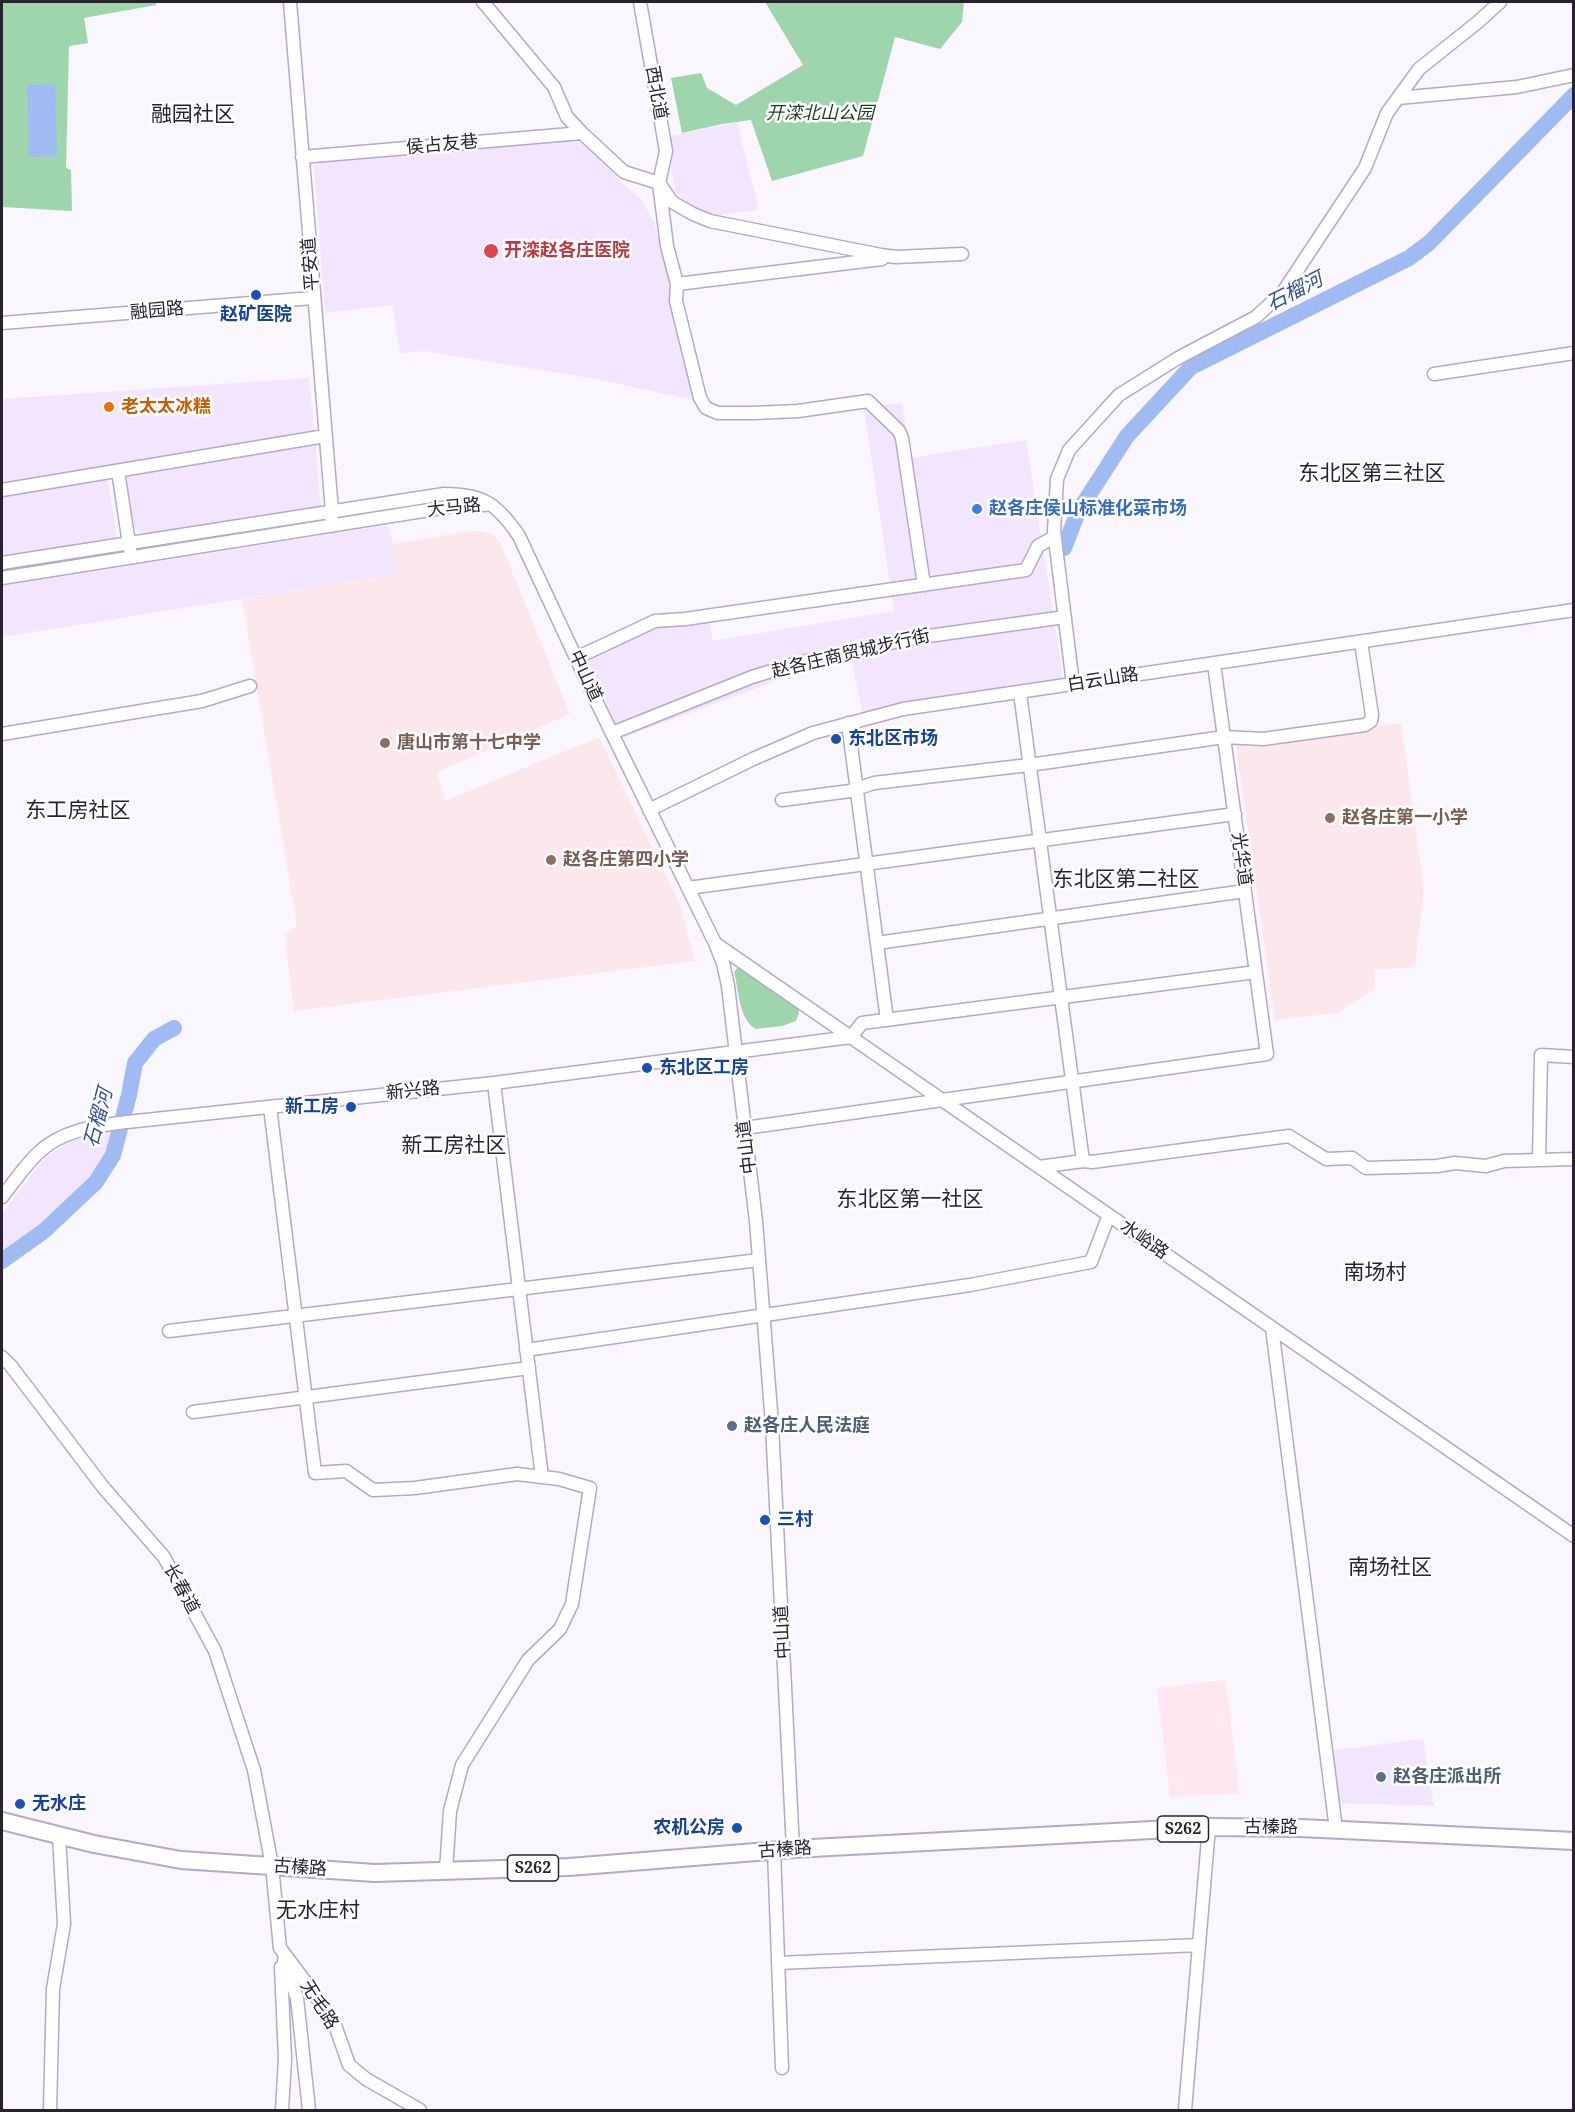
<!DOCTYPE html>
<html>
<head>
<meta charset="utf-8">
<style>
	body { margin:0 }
	#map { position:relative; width:1575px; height:2112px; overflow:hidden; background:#f9f6fd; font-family:"Noto Serif",serif }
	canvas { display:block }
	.frame { position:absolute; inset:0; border:3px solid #28222e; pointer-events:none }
</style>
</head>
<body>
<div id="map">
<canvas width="1575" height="2112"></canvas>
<div class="frame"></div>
</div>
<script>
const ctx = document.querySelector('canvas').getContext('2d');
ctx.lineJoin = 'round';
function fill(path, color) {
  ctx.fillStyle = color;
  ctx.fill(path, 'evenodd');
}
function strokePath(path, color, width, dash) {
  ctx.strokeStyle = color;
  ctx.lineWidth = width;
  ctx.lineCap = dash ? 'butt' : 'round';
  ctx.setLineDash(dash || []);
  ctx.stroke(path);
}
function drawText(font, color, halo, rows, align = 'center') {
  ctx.font = font + ' "Noto Serif","Noto Sans SC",serif';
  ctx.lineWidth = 5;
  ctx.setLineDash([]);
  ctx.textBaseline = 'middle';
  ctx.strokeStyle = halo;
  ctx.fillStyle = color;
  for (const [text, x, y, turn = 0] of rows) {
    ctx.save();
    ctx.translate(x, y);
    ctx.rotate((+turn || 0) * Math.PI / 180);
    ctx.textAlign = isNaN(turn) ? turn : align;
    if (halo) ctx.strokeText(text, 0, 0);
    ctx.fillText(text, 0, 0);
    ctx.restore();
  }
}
const built = new Path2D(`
	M737,122l22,88 -49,6 -13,-5 -22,-20 -9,-54z
	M562,140l24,4 35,38 21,18 12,23 17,55 1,26 25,91 -4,5 -92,-20 -176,-29 -25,2 -8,-48 -67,8 -11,-147 10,-5z
	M309,378l12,130 -176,28 -11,-9 -8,-57 -19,3 10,66 -115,18v-158z
	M902,403l8,55 116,-18 38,244 -201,32 -11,-54 -60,13 -170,63 -36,-79 73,-36 49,-6 5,24 181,-30 -30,-203z
	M388,525l5,19 3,30 -394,63v-51z
	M110,1133l-1,13 -14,31 -93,78v-42l42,-54 24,-16 19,-7z
	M1423,1739l11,67 -98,-3 -7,-52z`);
const industrial = new Path2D(`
	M1226,1680l13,114 -69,3 -13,-109z`);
const education = new Path2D(`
	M470,531l14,1 10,4 6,6 70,172 -133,58 8,29 154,-64 81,168 15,56 -401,50 -9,-76 12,-10 -55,-326 154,-25 -3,-30z
	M1401,723l23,167 -9,77 -41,3 1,18 -38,25 -62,7 -39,-275z`);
const green = new Path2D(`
	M2,2h154v3l-72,13 4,25 -19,3 -3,122 5,2 1,41 -70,-4z
	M765,2h199l-2,20 -22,27 -45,-12 -32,119 -91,25 -21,-61 -29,4 -40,9 -11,-55 30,-5 6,15 29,17 67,-40z
	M738,967l59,40 2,6 -3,8 -14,5 -26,3c-18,-10 -17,-40 -22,-57z`);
const water = new Path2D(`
	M55,84l2,72 -28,1 -2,-72z`);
const river = new Path2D(`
	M1064,548l14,-36 49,-76 64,-69 218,-109 20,-15 145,-148
	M2,1261l42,-30 52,-49 17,-27 16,-60 6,-32 19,-24 20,-11`);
const minor = new Path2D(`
	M290,2l42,509 -1,15
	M483,2l71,85 13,30 15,16 42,39 35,11 13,19 21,12 17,7 171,34 15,2 66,-3
	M640,2l26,149 -7,32 8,63 10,38 -1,17 24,97 6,10 12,5h36l44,-2 70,-10 31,30 3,7 22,147
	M1398,98l119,-11 57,-12
	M302,157l280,-24
	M677,284l205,-25
	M2,323l311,-25
	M1434,374l140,-21
	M118,471l12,79
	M2,490l323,-54
	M2,563l442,-69c40,0 54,11 75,42l79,169 117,238 8,20 5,23 28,235 16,203 21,425
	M2,578l465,-74 18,1
	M576,658l79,-37 30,-2 341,-49 12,-24 16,-9
	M1073,684l-19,-153 3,-52 12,-29 50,-55 59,-37 78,-41 27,-25 82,-124 22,-55 32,-44 59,-47 22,-20
	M1020,693l63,468 -44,6
	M848,723l39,297
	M612,733l140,-56 45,-14 117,-25 151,-21
	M2,734l200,-33 48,-15
	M782,800l68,-9 24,-8 155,-18 195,-28 39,2 102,-14 6,-4 1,-6 -11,-73
	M649,810l104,-51 60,-26 90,-24 671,-99
	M688,888l547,-74
	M877,943l368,-52
	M716,944l858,592
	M851,1037l11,-14 394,-51
	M494,1083l48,394
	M270,1107l45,366 31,-2 27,19 42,-2 102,-14 42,5 31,9 -18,116 -12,25 -32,31 -66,105 -12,46 -4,60
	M745,1128l522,-74 -53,-390
	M1539,1160l2,-105 33,2
	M1083,1161l9,1 197,-26 37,23 26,-1 14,10 71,-2 18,-3 31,3 18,-5 70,-2
	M2,1197c11,-14 22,-30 35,-43 24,-24 58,-28 90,-32l367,-39 357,-46
	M1272,1328l64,501
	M169,1331l590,-71
	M526,1350l444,-65 121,-23 18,-47
	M2,1357l9,9 92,121 61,70 51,94 39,119 18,96 8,82 36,48 20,32 13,37 17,14 54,31
	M193,1412l336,-44
	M774,1850l8,218
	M284,1960l13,38 12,112
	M778,1963l421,-18
	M281,1967l4,92 -3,51
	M50,2110l3,-121 11,-65 -5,-88
	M1185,2110l24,-283`);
const major = new Path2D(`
	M2,1821l92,23 87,16 194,13 194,-6 224,-18 416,-22 91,1 274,13`);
const markers = [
	[491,251,8,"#e0444e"],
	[256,295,6,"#1a4fb4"],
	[109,407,6,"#e8710a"],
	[977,509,6,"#3f7fe0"],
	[836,739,6,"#1a4fb4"],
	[385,743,6,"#8d6e63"],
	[1330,818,6,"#8d6e63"],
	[551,860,6,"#8d6e63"],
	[647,1068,6,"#1a4fb4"],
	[351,1107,6,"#1a4fb4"],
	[732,1426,6,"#5c6f8a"],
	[765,1520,6,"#1a4fb4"],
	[1381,1777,6,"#5c6f8a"],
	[20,1804,6,"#1a4fb4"],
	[737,1828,6,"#1a4fb4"]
];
const shields = [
	[1183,1829,51],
	[533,1868,51]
];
const shieldNames = [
	["S262",1183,1829],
	["S262",533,1868]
];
const streetNames = [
	["西北道",656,93,80],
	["侯占友巷",442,145,-5],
	["平安道",311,264,-94],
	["融园路",157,311,-5],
	["大马路",454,508,-6],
	["赵各庄商贸城步行街",851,654,-13],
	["中山道",585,676,65],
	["白云山路",1103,680,-9],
	["光华道",1241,859,82],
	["新兴路",413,1091,-6],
	["中山道",747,1147,-97],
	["水峪路",1144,1240,35],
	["长春道",181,1589,61],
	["中山道",783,1632,-93],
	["古榛路",1271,1828],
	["古榛路",785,1850,-4],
	["古榛路",300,1868,4],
	["无毛路",319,2005,58]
];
const parkNames = [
	["开滦北山公园",820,114]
];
const healthNames = [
	["开滦赵各庄医院",504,251]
];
const transitNames = [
	["赵矿医院",256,315,"center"],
	["东北区市场",848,739],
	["东北区工房",659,1068],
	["新工房",339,1107,"right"],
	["三村",777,1520],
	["无水庄",32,1804],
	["农机公房",725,1828,"right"]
];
const foodNames = [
	["老太太冰糕",121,407]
];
const shopNames = [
	["赵各庄侯山标准化菜市场",989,509]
];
const educationNames = [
	["唐山市第十七中学",397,743],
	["赵各庄第一小学",1342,818],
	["赵各庄第四小学",563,860]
];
const serviceNames = [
	["赵各庄人民法庭",744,1426],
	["赵各庄派出所",1393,1777]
];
const waterNames = [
	["石榴河",1295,292,-27],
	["石榴河",99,1118,-75]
];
const quarterNames = [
	["融园社区",193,115],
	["东北区第三社区",1372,474],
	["东工房社区",78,811],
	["东北区第二社区",1126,880],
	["新工房社区",454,1146],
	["东北区第一社区",910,1200],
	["南场村",1375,1273],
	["南场社区",1390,1568],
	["无水庄村",318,1911]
];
fill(built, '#f1e6fd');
fill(industrial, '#ffe6ef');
fill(education, '#fce7ed');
fill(green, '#9fd5ac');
fill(water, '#9fbbf2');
strokePath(river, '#9fbbf2', 16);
strokePath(minor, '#b6a8c6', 15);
strokePath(major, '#b6a8c6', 20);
strokePath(minor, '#fff', 12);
strokePath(major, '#fff', 16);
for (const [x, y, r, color] of markers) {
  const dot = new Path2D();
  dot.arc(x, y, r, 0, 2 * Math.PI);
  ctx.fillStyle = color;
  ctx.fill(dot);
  strokePath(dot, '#fff', 2);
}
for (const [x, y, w] of shields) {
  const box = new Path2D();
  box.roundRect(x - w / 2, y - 13, w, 26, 4.5);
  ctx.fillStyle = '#fff';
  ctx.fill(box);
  strokePath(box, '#28222e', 1.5);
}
drawText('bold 16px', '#28222e', null, shieldNames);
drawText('18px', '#28222e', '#fff', streetNames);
drawText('italic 18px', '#143f23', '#fff', parkNames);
drawText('bold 18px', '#be3a42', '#fff', healthNames, 'left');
drawText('bold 18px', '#164399', '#fff', transitNames, 'left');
drawText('bold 18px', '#c56008', '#fff', foodNames, 'left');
drawText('bold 18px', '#366cbe', '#fff', shopNames, 'left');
drawText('bold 18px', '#785e54', '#fff', educationNames, 'left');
drawText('bold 18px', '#4e5e75', '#fff', serviceNames, 'left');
drawText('italic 20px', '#325092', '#fff', waterNames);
drawText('21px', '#28222e', '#fff', quarterNames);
</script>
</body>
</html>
